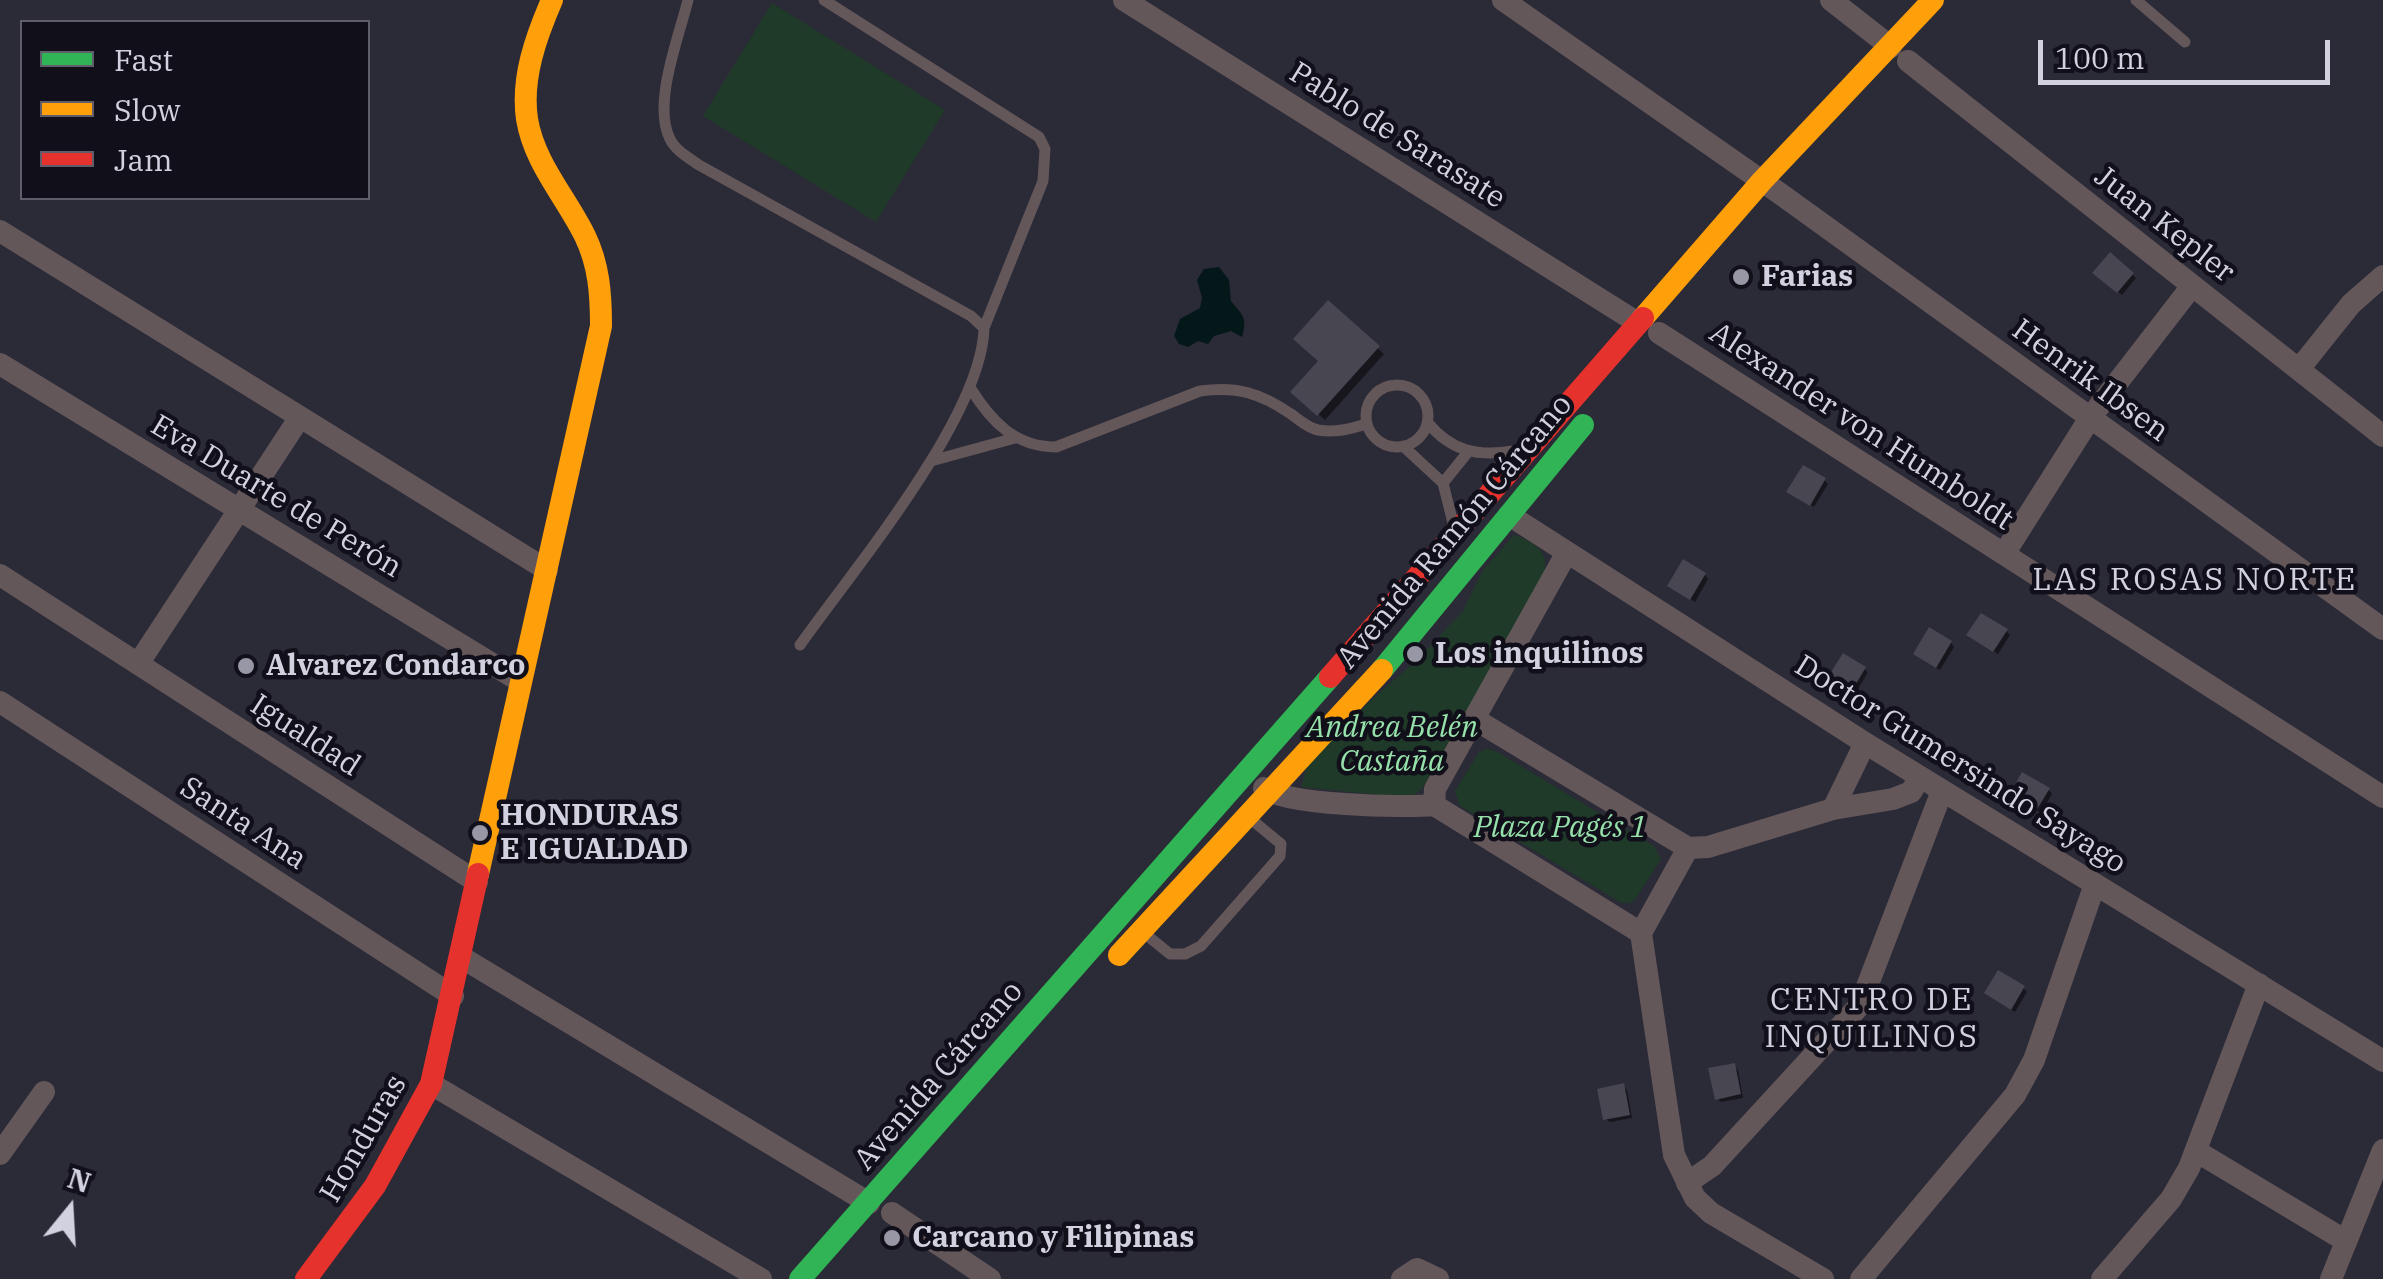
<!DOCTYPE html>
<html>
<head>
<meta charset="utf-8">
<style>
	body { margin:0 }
	#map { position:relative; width:2383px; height:1279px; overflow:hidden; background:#2b2a37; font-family:"IBM Plex Serif",serif }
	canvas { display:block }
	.legend { position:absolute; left:20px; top:20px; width:350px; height:180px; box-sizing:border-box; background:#11101a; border:2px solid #5e5d69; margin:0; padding:12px 18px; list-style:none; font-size:30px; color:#d1d1e0 }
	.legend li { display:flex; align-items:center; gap:20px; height:50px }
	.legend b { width:50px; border:2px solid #5e5d69 }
	.north { position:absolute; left:20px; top:1159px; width:100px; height:100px; -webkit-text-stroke:8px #11101a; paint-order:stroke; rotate:18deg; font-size:28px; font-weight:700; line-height:40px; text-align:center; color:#d1d1e0 }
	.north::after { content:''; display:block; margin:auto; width:35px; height:45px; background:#d1d1e0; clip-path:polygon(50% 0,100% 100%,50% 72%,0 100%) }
	.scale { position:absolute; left:2038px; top:40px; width:292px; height:45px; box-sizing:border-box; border:5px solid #d1d1e0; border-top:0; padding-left:12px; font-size:30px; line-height:35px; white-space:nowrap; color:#d1d1e0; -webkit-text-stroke:8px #11101a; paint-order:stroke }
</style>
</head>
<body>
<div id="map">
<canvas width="2383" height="1279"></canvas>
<ul class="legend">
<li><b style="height:12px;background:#30b455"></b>Fast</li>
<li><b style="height:12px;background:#ff9f0a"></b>Slow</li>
<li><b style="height:12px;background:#e5322d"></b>Jam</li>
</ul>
<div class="north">N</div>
<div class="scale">100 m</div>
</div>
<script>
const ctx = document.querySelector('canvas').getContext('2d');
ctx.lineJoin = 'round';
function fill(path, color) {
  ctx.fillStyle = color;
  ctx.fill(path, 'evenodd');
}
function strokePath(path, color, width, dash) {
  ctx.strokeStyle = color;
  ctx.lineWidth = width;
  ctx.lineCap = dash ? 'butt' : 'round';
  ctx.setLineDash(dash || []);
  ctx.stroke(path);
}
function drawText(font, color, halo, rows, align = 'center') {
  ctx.font = font + ' "IBM Plex Serif",serif';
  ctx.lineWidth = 9;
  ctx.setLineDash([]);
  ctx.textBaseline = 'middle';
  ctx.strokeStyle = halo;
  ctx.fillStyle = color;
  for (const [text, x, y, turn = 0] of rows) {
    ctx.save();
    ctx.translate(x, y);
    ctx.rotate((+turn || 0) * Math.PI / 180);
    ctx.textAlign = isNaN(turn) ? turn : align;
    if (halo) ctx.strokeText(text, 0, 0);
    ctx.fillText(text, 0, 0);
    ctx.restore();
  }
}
const green = new Path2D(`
	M772,3l173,107 -69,112 -173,-106z
	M1514,535c20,7 35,16 31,39l-123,215 -12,9 -109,-11 6,-21 62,-64 50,-44 44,-47 20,-41z
	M1487,749l9,2 158,95 7,13 -26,41 -6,3 -9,-1 -160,-96 -5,-15 24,-39z`);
const water = new Path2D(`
	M1219,267l10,13 2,21c11,14 17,16 11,36l-11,-6 -17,5 -6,8 -10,-3 -10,6 -9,-3 -5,-8 6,-17 20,-11 2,-10 -5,-18 7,-11z`);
const shadow = new Path2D(`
	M2110,256l26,22 -14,17 -26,-22z
	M1328,303l56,51 -59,66 -32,-28 28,-31z
	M1824,480l4,4 -14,23 -21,-12z
	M1705,575l3,4 -13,23 -21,-13z
	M2006,631l4,4 -12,19 -25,-16z
	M1951,643l3,4 -14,23 -21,-13z
	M1864,669l4,3 -14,24 -21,-13z
	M2049,790l3,4 -11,19 -25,-14z
	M2023,988l4,4 -12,20 -24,-15z
	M1734,1066l4,4 5,28 -22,4 -4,-4z
	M1623,1086l4,4 5,28 -22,4 -4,-3z`);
const building = new Path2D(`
	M2110,252l24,21 -17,20 -25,-20z
	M1328,300l52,46 -63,70 -27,-24 28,-31 -25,-22z
	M1803,465l23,13 -16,28 -24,-14z
	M1683,559l23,14 -16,27 -23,-14z
	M1981,613l27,16 -15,23 -27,-17z
	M1929,627l23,14 -16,27 -23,-14z
	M1843,653l23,14 -16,27 -24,-14z
	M2022,772l28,16 -14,23 -27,-16z
	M1998,970l27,16 -14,24 -27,-17z
	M1735,1063l6,31 -26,6 -7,-32z
	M1624,1083l6,32 -27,5 -6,-31z`);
const lane = new Path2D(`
	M688,0c-9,37 -36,104 -18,139 5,11 19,19 29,26l272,151 13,12c-2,89 -131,242 -184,317
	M824,0l215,137 6,12 -2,32 -59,147
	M2136,0l49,42
	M1366 416a31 31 0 1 1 62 0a31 31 0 1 1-62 0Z
	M971,389c20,32 44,58 85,58l144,-56c37,-5 60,2 91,23 8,6 17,14 27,16 17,3 32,-1 48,-6
	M1428,423c23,28 50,34 85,28
	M1403,446l40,37 10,40
	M931,461l84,-23
	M1443,483l25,-31
	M1144,933l26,21h15l16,-8 79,-90 1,-12 -29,-24`);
const street = new Path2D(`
	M1124,0l514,323
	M1503,0l279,195 601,434
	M1831,0l60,47
	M1908,61l475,375
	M0,231l547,339
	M1659,333l724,464
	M0,364l520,317
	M2299,369l52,-65 32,-28
	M1509,515l356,228 518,318
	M2004,554l86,-136 102,-132
	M0,575l477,307
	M138,664l162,-247
	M0,702l453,294
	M1476,720l212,128 20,-1 125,-38 60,-10 18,-7 9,-15
	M1264,788c19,17 141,20 170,17l207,128
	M1434,805l1,-16 131,-235
	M1833,809l32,-66
	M1688,848l-47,85 33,222 21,43 16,15 112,66
	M461,957l408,246
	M431,1084l330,195
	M2196,1151l150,90
	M0,1154l44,-62
	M1687,1183l25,-17 148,-161 82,-214
	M892,1213l98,66
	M1402,1279l15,-10 21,10
	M1861,1279l154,-184 19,-35 61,-176
	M2102,1279l69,-80 18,-31 70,-184
	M2331,1279l52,-129`);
const fast = new Path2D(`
	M1382,670l201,-245
	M800,1279l530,-602`);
const slow = new Path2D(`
	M1643,318l119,-137 171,-181
	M478,874l123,-548c0,-32 -2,-61 -16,-90 -19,-39 -51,-73 -58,-117 -6,-41 9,-82 25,-119
	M1119,955l263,-285`);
const jam = new Path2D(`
	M1330,677l313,-359
	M306,1279l69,-93 56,-102 47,-210`);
const markers = [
	[1741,277,10,"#9797a5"],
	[1415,654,10,"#9797a5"],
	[246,666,10,"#9797a5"],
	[480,833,10,"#9797a5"],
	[892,1238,10,"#9797a5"]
];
const streetNames = [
	["Pablo de Sarasate",1397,136,32],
	["Juan Kepler",2164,225,38],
	["Henrik Ibsen",2090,381,36],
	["Alexander von Humboldt",1861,427,33],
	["Eva Duarte de Perón",276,497,31],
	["Avenida Ramón Cárcano",1455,532,-50],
	["Igualdad",305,736,33],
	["Doctor Gumersindo Sayago",1960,765,32],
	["Santa Ana",243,824,33],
	["Avenida Cárcano",939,1076,-49],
	["Honduras",364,1139,-60]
];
const poiNames = [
	["Farias",1761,277],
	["Los inquilinos",1435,654],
	["Alvarez Condarco",266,666],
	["HONDURAS",500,816],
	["E IGUALDAD",500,850],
	["Carcano y Filipinas",912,1238]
];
const parkNames = [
	["Andrea Belén",1392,728],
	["Castaña",1392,762],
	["Plaza Pagés 1",1560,828]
];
const neighbourhoodNames = [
	["LAS ROSAS NORTE",2195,581],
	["CENTRO DE",1872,1001],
	["INQUILINOS",1872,1038]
];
fill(green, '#1f3a28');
fill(water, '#041719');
fill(shadow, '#0007');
fill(building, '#484650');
strokePath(lane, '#64575a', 11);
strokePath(street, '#64575a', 22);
strokePath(fast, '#30b455', 22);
strokePath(slow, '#ff9f0a', 22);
strokePath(jam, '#e5322d', 22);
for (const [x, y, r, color] of markers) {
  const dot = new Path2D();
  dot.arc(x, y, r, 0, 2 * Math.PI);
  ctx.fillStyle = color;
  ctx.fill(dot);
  strokePath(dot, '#11101a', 4);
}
drawText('30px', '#d1d1e0', '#11101a', streetNames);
drawText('bold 30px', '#d1d1e0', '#11101a', poiNames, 'left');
drawText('italic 30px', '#97e1ab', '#11101a', parkNames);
ctx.letterSpacing = '2.5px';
drawText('32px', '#d1d1e0', '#11101a', neighbourhoodNames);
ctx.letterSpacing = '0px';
</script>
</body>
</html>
